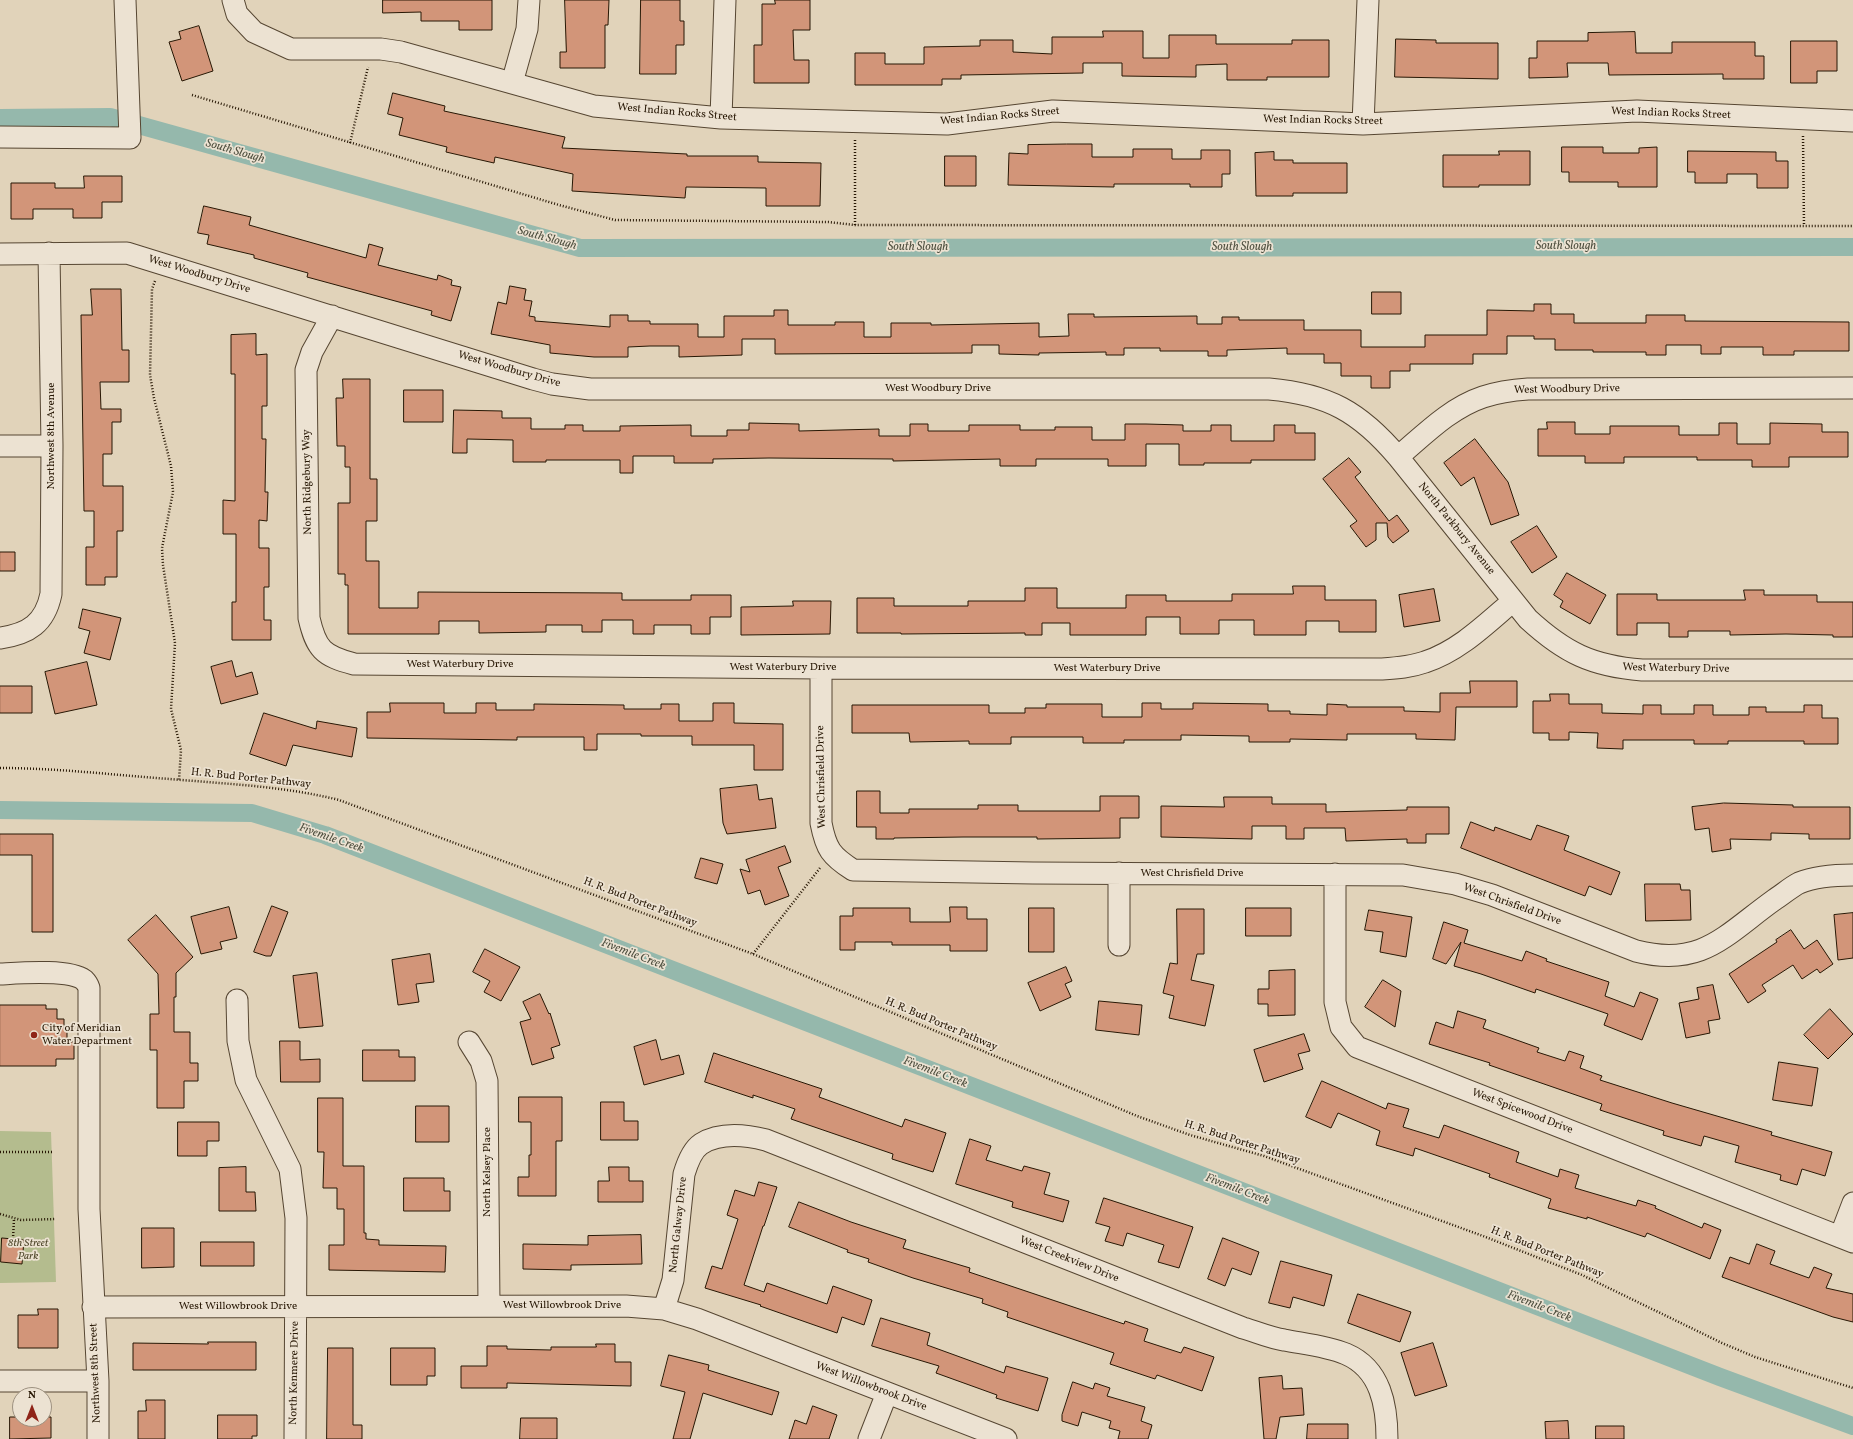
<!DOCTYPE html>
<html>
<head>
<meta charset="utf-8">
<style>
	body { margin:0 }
	#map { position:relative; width:1853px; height:1439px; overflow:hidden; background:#e1d3ba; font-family:Vollkorn,serif }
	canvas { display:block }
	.north { position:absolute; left:12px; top:1387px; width:40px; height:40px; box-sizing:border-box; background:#ece2d2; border:1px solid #9d9180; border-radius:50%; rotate:0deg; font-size:11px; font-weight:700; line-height:16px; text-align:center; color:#271704 }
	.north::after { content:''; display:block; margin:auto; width:14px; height:18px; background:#8f2418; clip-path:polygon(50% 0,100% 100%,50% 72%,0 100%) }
</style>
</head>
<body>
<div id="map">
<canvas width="1853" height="1439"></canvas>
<div class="north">N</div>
</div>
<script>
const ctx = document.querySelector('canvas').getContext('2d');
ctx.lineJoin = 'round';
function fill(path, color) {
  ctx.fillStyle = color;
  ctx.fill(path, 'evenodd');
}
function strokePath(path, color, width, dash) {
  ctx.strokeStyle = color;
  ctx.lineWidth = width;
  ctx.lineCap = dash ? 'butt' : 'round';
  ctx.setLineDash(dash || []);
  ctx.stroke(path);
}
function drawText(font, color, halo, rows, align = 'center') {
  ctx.font = font + ' Vollkorn,serif';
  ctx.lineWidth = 3.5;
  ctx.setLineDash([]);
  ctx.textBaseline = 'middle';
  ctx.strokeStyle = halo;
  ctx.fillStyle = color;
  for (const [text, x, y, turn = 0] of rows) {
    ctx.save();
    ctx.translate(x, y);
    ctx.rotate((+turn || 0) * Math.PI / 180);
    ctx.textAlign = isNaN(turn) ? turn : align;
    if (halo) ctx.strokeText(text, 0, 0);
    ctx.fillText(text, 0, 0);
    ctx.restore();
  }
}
const green = new Path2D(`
	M0,1131l51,1 5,150 -56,1z`);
const canal = new Path2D(`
	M0,118l110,-1 470,131 1273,-1
	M0,810l252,3 73,22 1395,542 133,49`);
const building = new Path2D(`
	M383,0h109v30h-33v-9h-38v-9l-38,1z
	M565,0h44l-1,25h-3v43h-45v-16h6z
	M641,0h39v21h4v24h-8v29h-36z
	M775,0h35v30h-17l1,30h15v23h-55v-38h8v-41h13z
	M199,26l14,45 -31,10 -13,-39 12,-3 -2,-7z
	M1103,31h40v27h26v-23h47v9h76v-4h37v37h-62v3h-40v-16l-31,1v12l-74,-1v-13h-39v10l-122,2v4h-19v6h-87v-32h30v11h39v-17l56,-1v-6h33v12l39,2v-17h51z
	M1635,32l1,21h36v-11h83v14h9v23h-41v-5l-114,1 -1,-12h-41l1,14 -39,1v-20h8v-17h51v-8z
	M1396,39l40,1v3h62v36l-103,-2z
	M1791,41h46v30h-20v12h-26z
	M393,93l52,13 -1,5 121,26 -3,11 125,6v2h71v6l63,1 -1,43h-54v-18l-80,-1 -1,11 -113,-7 1,-17 -78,-17 -1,6 -48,-11 1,-5 -48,-12 4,-17 -15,-4z
	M1067,144h25v13h41v-8h39v10h29v-9h29v24h-8v13h-32v-3h-76v3l-106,-2 1,-32 19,1v-9z
	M1562,147h41v6h36v-5l18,-1v40h-39v-5h-49v-10h-7z
	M1499,151h31v34h-51v2h-36v-32h56z
	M1688,151l88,1v9h12v27h-31v-14h-30v9h-32v-11h-7z
	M1274,152v8h19v3h54v30h-54v3h-37l-1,-43z
	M945,156h31v30h-31z
	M84,176h38v26h-20v16h-29v-9h-40v10h-22v-36h44v5h29z
	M204,206l47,11 -2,8 117,33 3,-14 14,4 -5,17 59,15 1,-5 14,5 -1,5 10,2 -10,34 -20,-6 1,-4 -125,-34 1,-4 -54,-15v-3l-47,-11 2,-9 -11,-2z
	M510,286l16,3 -2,11 8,1 -3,15 6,1v4l75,6v-12h18v6h22v3h48v13h26v-21h50v-6h14v15h47v-3h29v15h27v-14h40v2l108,-2v14l30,-1 -1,-22h26v3l103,-1v8h25v-7h17v3h65v10h57v17h64v-12h62v-25l47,1v-7h17v10h23v9h72v-8h39v6l164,1v29h-55v4h-31v-8h-42v7h-20v-9h-35v10h-20v-3h-53v-2h-38v-11h-21v-3h-27v18h-34v10h-63v7h-20v17h-19v-12h-30v-13h-17v-9h-37v-6l-60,2v6h-19v-5h-48v-3h-36v7h-18v-3l-67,1v2l-40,-1v-9h-27v8l-197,1v-15h-33v16l-63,2v-11h-29l-22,1v10h-34l-44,-4v-8l-59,-11 7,-32 8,2z
	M91,289h30l1,61h7v32h-29l1,27h20v13h-9v32h-9v32h20v45h-6v46h-12v8h-19v-38h8v-36h-10l-3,-196h11z
	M1372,292h29v22h-29z
	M256,334v21l11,-1v52h-5v33h4l-1,53h3l-1,29 -8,-1v28h10v39h-5v33h7v20h-39v-38h4v-68h-13v-34l12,1v-127h-4v-39z
	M343,379h27v100h7v42h-11v40h13v47h39v-16l204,1v7h69v-5h40v22h-21v17h-19v-9h-37v9h-21v-14h-31v12h-20v-7h-36v7l-67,1v-12h-40v13h-91v-49h-3v-11h-7v-71h12v-36h-5v-21h-8l-1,-48h7z
	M404,390h39v32h-39z
	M454,410l48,1v7h29v11h34v-4h18v6h37v-5l71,-1v11h36v-6h22v-7l50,1v7l80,-2v7h31v-12h18v7h41v-6h51v5h35v-3h37v13h33v-16h21l37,1v6h28v-6h20v16h43v-16h21v8h20v27h-64v3h-47v2h-25v-21h-33v22h-38v-7h-72v7h-36v-7l-107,2v-2l-124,-1 -56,1v4h-39v-7h-41v17h-13v-13h-74v2h-33v-22l-46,-1v14h-14z
	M1547,422h28v12h35v-8h69v9h40v-12h18v21h33v-21l52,1v8h26v25h-59v10h-37v-7h-55v-3h-73v6h-39v-7h-47v-27h9z
	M1475,439l33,43 11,33 -28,10 -17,-48 -13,9 -17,-23z
	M1349,458l12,14 -6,5 34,44 8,-6 12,16 -16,12 -5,-6 -1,-14h-11v17l-10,7 -16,-21 7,-5 -34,-42z
	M1537,526l20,31 -25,16 -21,-31z
	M0,552h15v19h-15z
	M1567,573l39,22 -16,29 -30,-17 3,-6 -9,-6z
	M1293,586h32v14h51v32h-37v-11h-33v14h-52v-15h-35v14h-39v-17h-34v18h-76v-12h-28v12h-17v-2l-124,1v-1h-44v-35h37v8h74v-5h57v-13h32v20h69v-13h40v6h66v-7h61z
	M1434,589l6,32 -36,6 -5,-32z
	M1744,590h20v5h53v7h36v35h-20v-2l-47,-1 -56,1v-4h-42v6h-19v-14h-32v12h-20v-41h40v6h88z
	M793,601h38l-1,33 -89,1v-28l52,-1z
	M83,609l38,9 -11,42 -26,-7 6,-22 -11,-3z
	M232,661l4,16 16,-5 6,22 -37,10 -10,-37z
	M87,662l10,43 -42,9 -10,-42z
	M1470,681h47v26h-61l-1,33 -39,-1v-5h-69v6l-57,-1v3h-41v-6l-68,-1v5h-57v3h-41v-6h-72v7h-42v-3l-59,1 -1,-9h-57v-28h137v8h36v-5h21v-4h56v13h40v-14h19v6h32v-6l75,1v7h22v3l37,1v-11l20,1v2h57v4l36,1v-19h30z
	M0,686h32v27h-32z
	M1550,694h19v10h33v9l41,1v-9h18v9h33v-9h19v10h36v-8h17v5h38v-7h18v13h16v26h-34v-3h-76v3h-34v-4h-71v9l-26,-1 1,-15 -29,-1v8h-20v-7h-16v-32h17z
	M390,703h54v10h32v-10h20v7h38v-6l90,1v4h37v-5h18v17h34v-18h21v20l49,1v46h-29v-25h-62v-9h-51v-2h-44v16h-13v-13h-67v3l-150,-2v-26h23z
	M264,713l52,16 1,-8 40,7 -5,29 -59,-12 -7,21 -36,-12z
	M757,785l2,15 13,-2 4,30 -49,6 -4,-11 -3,-34z
	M857,791h23v22h29v-4h69v-4h40v6h82v-15h39v22h-19v20l-83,1v-2h-74l-69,1v1h-18v-12h-19z
	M1224,797h48v7h54v8l81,-2v-3h42v27h-23v9h-19v-4l-61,2 -1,-13h-41v11h-18v-13h-34v13l-91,-2v-31l63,1z
	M1724,803l69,2v2h57v32h-41v-5l-38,-1v7l-41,-1 1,10 -19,3 -3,-24 -14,2 -3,-23z
	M1471,822l23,9 1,-4 36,13 6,-15 32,11 -5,14 56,22 -9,23 -22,-9 -4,10 -124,-48z
	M0,834h53v98h-21v-77h-32z
	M785,846l6,16 -13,5 11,29 -24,9 -5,-15 -12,4 -8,-25 10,3 -4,-12z
	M701,858l22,6 -6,20 -22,-6z
	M1645,884h35l1,6h9l1,30 -45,1z
	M272,906l16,6 -17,44h-5l-12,-4z
	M229,907l8,31 -17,4 2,7 -21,5 -10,-37z
	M950,907h17v12h20v32h-37v-6h-58v-3h-37v8h-15v-34h13v-8h57v14h40z
	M1029,908h25v44h-25z
	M1246,908h45v28h-45z
	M1177,909h27v45h-7l-6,26 23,5 -9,41 -36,-8 5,-22 -11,-3 7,-30 7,1z
	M1369,910l43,7 -6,40 -26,-5 3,-20 -18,-2z
	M1853,913v45l-15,2 -4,-45z
	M156,915l37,42 -17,16v24h-2v35h16v31h8v18h-14v27h-27v-58h-7v-36h9l-1,-40 -30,-34z
	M1444,922l24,8 -4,13 58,18 4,-10 21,8 -1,2 63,21 -4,14 29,11 6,-15 18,7 -16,41 -38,-15 4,-11 -72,-25 -1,4 -54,-19 -27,-8 7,-24 -15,22 -13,-5z
	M1791,930l13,19 13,-9 16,24 -13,9 -3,-4 -15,10 -9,-14 -31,20 4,6 -18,12 -19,-29 48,-32 -1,-2z
	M485,949l35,18 -19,34 -17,-9 6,-11 -17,-9z
	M430,954l4,28 -18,2 3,18 -21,3 -6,-45z
	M1066,967l6,14 -7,3 6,13 -31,14 -12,-28z
	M1295,970v45l-27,1v-12h-10v-15h11v-18z
	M317,973l6,53 -24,2 -6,-52z
	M1383,980l18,11 -6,36 -30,-20z
	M1713,985l7,34 -12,2 2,12 -24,5 -7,-35 20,-4 -2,-11z
	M540,994l9,20 1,-1 10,32 -9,3 3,10 -22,7 -12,-43 11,-3 -8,-17z
	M1099,1001l43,4 -3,30 -43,-5z
	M0,1005h46v4h11v10h7v10h3v13h7v17h-18v7h-56z
	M1830,1009l23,25 -25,25 -24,-24z
	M1458,1011l28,9 -3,8 56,20 -2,4 28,9 4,-10 15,5 -4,12 22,8 -2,4 72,23 100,29 -1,3 61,17 -7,24 -23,-7 -5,16 -17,-5 1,-5 -46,-13 4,-16 -35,-10 -3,10 -38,-11 1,-4 -64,-21 2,-6 -113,-39 1,-2 -61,-19 7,-22 17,6z
	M1304,1034l6,17 -12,3 5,15 -39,13 -10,-32z
	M656,1040l5,20 18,-5 5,19 -40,11 -10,-38z
	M280,1041h20v19l20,-1v23h-39z
	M363,1050h36v7h16v24h-52z
	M714,1053l108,36 -3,8 83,30 3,-8 41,14 -13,39 -41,-13 1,-5 -102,-35 4,-10 -42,-14v3l-48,-16z
	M1779,1062l39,6 -6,38 -39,-6z
	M1322,1081l64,28 2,-6 21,6 -6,18 36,11 5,-13 75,27 -3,10 42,15 2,-8 19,6 -4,13 61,18 2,-6 18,6 -1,2 47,20 2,-5 17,7 -11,29 -63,-26 -2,4 -58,-20v2l-39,-11 3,-9 -62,-22 1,-3 -75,-26 -2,8 -37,-11 4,-14 -42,-18 -7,15 -25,-11z
	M519,1097h43v44h-6v55h-38v-19h11v-22h2v-33h-12z
	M318,1098h25v68h21v67h2v6l13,1v5l67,1 -1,26 -116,-2v-25h15v-36h-7v-21h-14l1,-36h-6z
	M601,1102h23v19h14v19h-37z
	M416,1106h33v36h-33z
	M178,1122h41v19h-12v15h-29z
	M970,1139l21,7 -5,14 36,11 2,-5 26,7 -6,21 25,7 -6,21 -51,-15 1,-5 -57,-18z
	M246,1167v25h9l1,19h-37v-43z
	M609,1167h20v14h14v21h-45v-21h11z
	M404,1178h40v13h6v20h-46z
	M759,1182l18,5 -13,39h-1l-19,59 20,7 3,-9 60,21 6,-18 39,14 -8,25 -22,-8 -5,16 -77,-27 1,-1 -56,-17 7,-22 10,3 16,-50 -11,-4 8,-25 19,6z
	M1104,1198l89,29 -14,41 -21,-6 6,-17 -37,-12 -4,13 -18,-5 5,-14 -14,-4z
	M799,1202l52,20 55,18 -3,8 67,20 -1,4 155,52 1,-3 23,8 -4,12 37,12 3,-6 30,10 -12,34 -45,-16 -2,4 -45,-15 4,-11 -107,-36 1,-5 -26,-9 1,-4 -70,-21 -45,-16 1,-3 -22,-7 1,-2 -59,-23z
	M142,1228h32v39l-32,1z
	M641,1235l1,29 -71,1v5l-48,-1v-25l65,1v-9z
	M2,1238l22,2 -2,24 -21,-2z
	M1223,1238l36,14 -8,23 -19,-7 -7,18 -17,-7z
	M201,1242h53v24h-53z
	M1757,1244l18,7 -5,13 39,14 5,-11 18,7 -6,14 27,6v28l-20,-5 -111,-40 8,-20 19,7z
	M1281,1261l51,14 -8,31 -31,-9 -3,11 -21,-5z
	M1358,1294l53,18 -11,30 -52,-19z
	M38,1309h20v39h-40v-33h20z
	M881,1318l49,15 -3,12 77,28 2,-7 42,12 -10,33 -42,-13 1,-3 -61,-22 3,-7 -67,-20z
	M208,1342h48v28h-123v-27l75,1z
	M1433,1343l14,43 -32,10 -14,-43z
	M596,1344h19v18h16v24l-124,-3v5h-46v-22h26v-20h20v3l44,1v-3h45z
	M328,1348h25v77h9v14h-35z
	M391,1348h44v28h-8v9h-36z
	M669,1355l40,10 -1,5 71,22 -7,23 -69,-22 -13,46h-17l12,-47 -24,-6z
	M1282,1376l1,13 19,-1 2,27 -24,2 -4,22h-12l-5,-61z
	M1073,1382l20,7 2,-6 15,5 -3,8 38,11 -4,14 11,4 -4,14h-30l2,-8 -11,-3 2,-7 -29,-9 -4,14 -16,-5v-6z
	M146,1400h19v39h-27v-28h8z
	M813,1406l24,9 -8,24h-40l6,-19 11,4z
	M218,1415h39v21h-5v3h-34z
	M10,1417h10v2h24v-2h7v21l-41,1z
	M521,1418h36v21h-37z
	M1568,1421l1,18h-23l-1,-17z
	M1308,1424h40v15h-41z
	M1596,1426h28v13h-28z`);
const path = new Path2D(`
	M192,95l367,110 56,15 213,2 27,3 998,1
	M1803,136l1,90
	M855,140v85
	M350,143l18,-76
	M155,281l-3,8 -2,86 4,23 17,68 2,26 -11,56 1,17 12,78 -4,66 10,41 -2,30
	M0,768c57,0 114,7 170,11 57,5 113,7 169,21l414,154 384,162 53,19 74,21 219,80 99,39 140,68 33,14 98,31
	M753,954l67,-86
	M0,1152h54
	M0,1214l21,6 35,-1
	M13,1239l1,-20`);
const minor = new Path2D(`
	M233,0l4,14 17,18 37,17h90l20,3 193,54 127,12 226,6 106,-13 310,13 274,-13 216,10
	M512,83l15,-54 2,-29
	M721,118l4,-118
	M1363,124l5,-124
	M0,137l130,1 -5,-138
	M0,254l127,-1 406,126 19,5 38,5h679c59,5 91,23 129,68 26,-22 52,-49 85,-60 15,-5 30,-7 45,-8l325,-1
	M332,316l-20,36 -6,18 3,248c7,31 14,38 45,46l467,4 561,1c15,-1 29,-2 43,-7 34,-11 61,-38 88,-61
	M0,446h52
	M1398,457l130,162c37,34 64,47 114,51h211
	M0,638c29,-4 45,-15 51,-44l1,-148 -3,-193
	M821,668v155c5,26 10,33 32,47l180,3 370,2 52,9 37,11 144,56c66,17 89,-16 138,-51 8,-5 17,-13 25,-17 17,-7 36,-8 54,-8
	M1119,873v72
	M1335,874v128l6,25 16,20 496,195
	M0,974c20,-1 69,-5 84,6 2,2 4,5 5,8v221l9,172v58
	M237,1000l1,41 8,39 44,89 6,49 -1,221
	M469,1042l12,19 6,20 2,225
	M1840,1237l13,-34
	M93,1307l533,-1 38,3 33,10 309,120
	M664,1309l9,-29 11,-106c3,-10 8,-24 17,-30 19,-12 45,-9 65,-4l477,188c14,4 27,10 41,12 21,4 43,6 62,14 35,15 41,52 41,85
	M0,1381h98
	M869,1439l18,-46`);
const markers = [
	[34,1035,4,"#8f2418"]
];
const streetNames = [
	["West Indian Rocks Street",677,113,5],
	["West Indian Rocks Street",1671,114,2],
	["West Indian Rocks Street",1000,117,-5],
	["West Indian Rocks Street",1323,121,1],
	["West Woodbury Drive",199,275,17],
	["West Woodbury Drive",509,370,16],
	["West Woodbury Drive",938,389],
	["West Woodbury Drive",1567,390,-1],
	["Northwest 8th Avenue",52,436,-90],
	["North Ridgebury Way",308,482,-91],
	["North Parkbury Avenue",1456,529,51],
	["West Waterbury Drive",460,665],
	["West Waterbury Drive",783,668],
	["West Waterbury Drive",1107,669],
	["West Waterbury Drive",1676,669,1],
	["West Chrisfield Drive",822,777,-91],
	["H. R. Bud Porter Pathway",251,779,6],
	["West Chrisfield Drive",1192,874],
	["H. R. Bud Porter Pathway",640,903,21],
	["West Chrisfield Drive",1512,905,20],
	["H. R. Bud Porter Pathway",941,1025,23],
	["West Spicewood Drive",1522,1112,21],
	["H. R. Bud Porter Pathway",1242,1143,18],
	["North Kelsey Place",488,1172,-90],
	["North Galway Drive",679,1225,-84],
	["H. R. Bud Porter Pathway",1547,1253,22],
	["West Creekview Drive",1069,1260,22],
	["West Willowbrook Drive",562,1306],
	["West Willowbrook Drive",238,1307],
	["Northwest 8th Street",96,1373,-92],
	["North Kenmere Drive",295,1373,-89],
	["West Willowbrook Drive",871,1387,21]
];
const poiNames = [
	["City of Meridian",42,1029],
	["Water Department",42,1042]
];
const parkNames = [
	["8th Street",28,1244],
	["Park",28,1257]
];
const waterNames = [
	["South Slough",235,152,16],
	["South Slough",547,239,15],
	["South Slough",1566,247],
	["South Slough",918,248],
	["South Slough",1242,248],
	["Fivemile Creek",331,839,19],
	["Fivemile Creek",633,955,21],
	["Fivemile Creek",935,1073,21],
	["Fivemile Creek",1237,1190,21],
	["Fivemile Creek",1539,1307,21]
];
fill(green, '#b4bc8e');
strokePath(canal, '#95b8ac', 18);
fill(building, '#d29579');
strokePath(building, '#271704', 1);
strokePath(minor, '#564632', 23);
strokePath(path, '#271704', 2.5, [1, 2]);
strokePath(minor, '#ece2d2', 21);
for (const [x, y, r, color] of markers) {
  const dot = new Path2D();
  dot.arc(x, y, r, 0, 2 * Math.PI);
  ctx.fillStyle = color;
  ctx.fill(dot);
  strokePath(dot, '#ece2d2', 1.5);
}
drawText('11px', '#271704', '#ece2d2', streetNames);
drawText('11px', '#271704', '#ece2d2', poiNames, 'left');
drawText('italic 11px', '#51492d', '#ece2d2', parkNames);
drawText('italic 12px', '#4e4f3f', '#ece2d2', waterNames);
</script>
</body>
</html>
